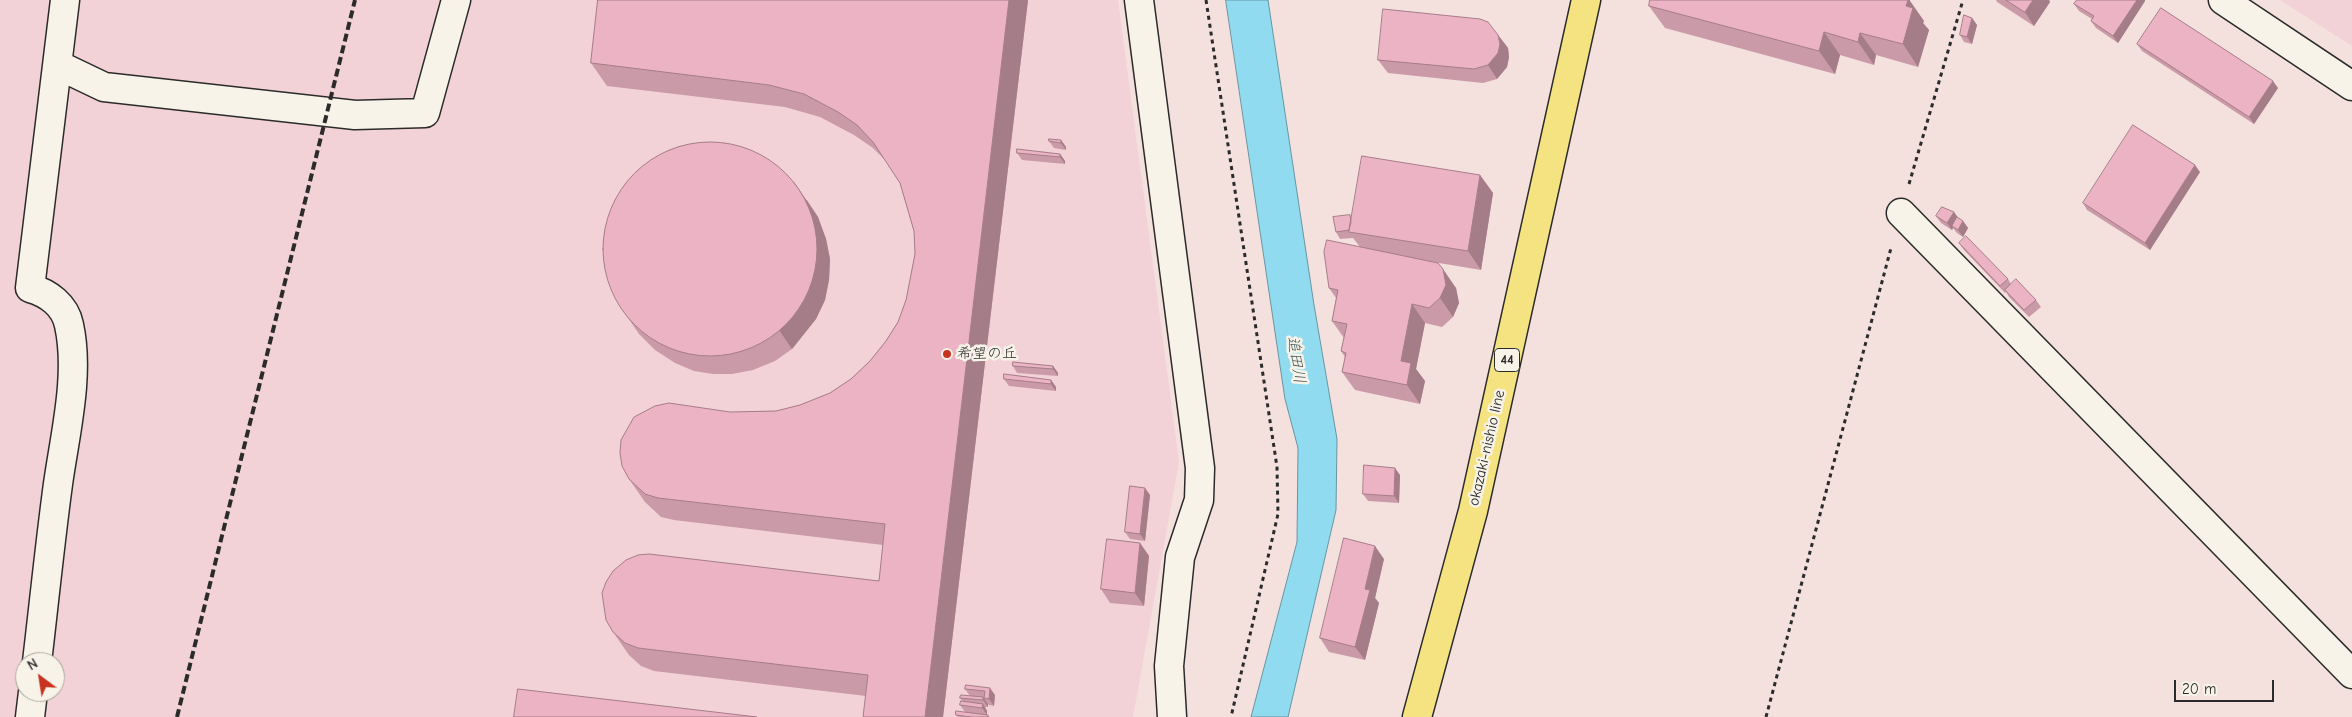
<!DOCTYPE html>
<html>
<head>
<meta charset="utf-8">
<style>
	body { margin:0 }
	#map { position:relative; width:2352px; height:717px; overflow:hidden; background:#f4e0dd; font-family:"Comic Neue",sans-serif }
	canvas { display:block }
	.north { position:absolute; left:15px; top:652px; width:50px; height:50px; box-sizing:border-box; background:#f7f3e8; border:1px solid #a5a39c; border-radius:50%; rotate:329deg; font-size:14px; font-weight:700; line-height:20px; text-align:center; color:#2b2b2b }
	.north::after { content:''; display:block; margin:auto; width:18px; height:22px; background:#c8321e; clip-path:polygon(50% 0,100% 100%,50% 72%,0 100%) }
	.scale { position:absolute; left:2174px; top:680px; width:100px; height:22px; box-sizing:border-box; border:2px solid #2b2b2b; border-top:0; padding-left:6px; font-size:15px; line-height:18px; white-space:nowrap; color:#2b2b2b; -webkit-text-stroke:4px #f7f3e8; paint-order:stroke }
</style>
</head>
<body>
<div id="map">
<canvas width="2352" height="717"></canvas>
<div class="north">N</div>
<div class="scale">20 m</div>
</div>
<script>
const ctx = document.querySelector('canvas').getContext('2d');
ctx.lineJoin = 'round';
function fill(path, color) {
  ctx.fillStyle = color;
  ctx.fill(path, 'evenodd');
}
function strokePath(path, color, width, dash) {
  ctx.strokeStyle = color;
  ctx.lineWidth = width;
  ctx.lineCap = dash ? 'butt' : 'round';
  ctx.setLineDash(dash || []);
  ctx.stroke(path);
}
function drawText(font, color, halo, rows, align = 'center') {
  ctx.font = font + ' "Comic Neue","Klee One",sans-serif';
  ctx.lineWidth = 5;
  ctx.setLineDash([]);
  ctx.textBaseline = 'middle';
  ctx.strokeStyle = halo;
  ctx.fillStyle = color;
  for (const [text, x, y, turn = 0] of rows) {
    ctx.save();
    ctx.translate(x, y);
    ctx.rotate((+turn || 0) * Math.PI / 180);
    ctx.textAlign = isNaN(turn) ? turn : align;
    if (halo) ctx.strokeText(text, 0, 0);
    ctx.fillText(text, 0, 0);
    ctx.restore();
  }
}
const built = new Path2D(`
	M0,0h1118l61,462 -46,255h-1133zM25,662h30v30h-30z
	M2280,0h72v46z`);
const water = new Path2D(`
	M1226,0h42l46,305 23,134 -1,71 -48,207h-37l46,-175 1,-94 -13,-49z`);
const path = new Path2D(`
	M1206,0l71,467 1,47 -47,203
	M1909,184l54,-184
	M1766,717l125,-469`);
const minor = new Path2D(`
	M1139,0l61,468 -1,32 -19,57 -11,109 3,51
	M2223,0l129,86
	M58,65l46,22 251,28 70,-2 31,-113
	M1901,213l451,461
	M37,662c7,-59 13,-119 21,-178 7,-50 22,-109 11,-159 -4,-20 -21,-32 -39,-37l35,-288
	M30,717l3,-25`);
const major = new Path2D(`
	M1417,717l56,-206 113,-511`);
const rail = new Path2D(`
	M177,717l178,-717`);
const wall = new Path2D(`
	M598,0h430l-85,717 -77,-21 -212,-25 -13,-5 -12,-11 -16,-23 266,-51 4,-36 -209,-25 -13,-3 -16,-15 -16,-23 101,-67 46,-1 24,-6 30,-12 21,-14 19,-18 16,-20 12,-19 8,-22 9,-46 -1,-23 -14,-48 -14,-22 -13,-13 -19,-13 -34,-18 -35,-10 -178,-21 -16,-23z
	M1650,0h260v1l14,20 -1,2 6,7 -11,37 -42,-12 -2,10 -34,-10 -5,19 -170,-46 -16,-22z
	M1996,0h53l1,2 -16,24 -37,-24z
	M2077,0h68v1l-27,42 -22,-15 -5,-7 1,-2 -13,-8 -5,-7z
	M1972,18l5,7 -5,19 -8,-2 -4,-7z
	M1498,35l10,13 1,9 -2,10 -10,12 -14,4 -95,-10 -10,-13z
	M2137,44l141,44 -24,36 -112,-73z
	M1061,140l5,7v3l-12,-2 -5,-7z
	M1017,153l43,1 5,7v3l-43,-4z
	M2200,172l-50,78 -63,-40 -4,-7z
	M1480,175l13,18 -12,77 -48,-8 23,26 3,15 -6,14 -11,10 -17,-4 -9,46 9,12 -5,23 -65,-14 -13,-18 3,-15 -4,-6 3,-13 -12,-17 4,-23 -7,-10 31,-41 -7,-9 -13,1 -4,-7 14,-17 1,3z
	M807,200l11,17 8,22 4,20 -1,21 -4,20 -9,19 -24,30 -17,12 -22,9 -21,4h-19l-19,-3 -19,-8 -20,-13 -16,-16 -13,-19z
	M1954,212l3,5 6,4 5,7 -5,9 -6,-4 -4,-5 -1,2 -11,-7 -5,-7z
	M1959,243l49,36 3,5 25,16 5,7 -12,10 -20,-20 -3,-5 -1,1 -41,-43z
	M1013,366h40l5,7v3l-41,-3z
	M1004,379l47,1 5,7v4l-47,-5z
	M1400,475l-1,28 -31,-2 -5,-7z
	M1150,495l-5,46 -15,-2 -5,-7z
	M1140,543l9,13 -5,50 -34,-3 -9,-14z
	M1384,559l-9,39 4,5 -14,57 -36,-8 -9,-14z
	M966,685l29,10 -1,11 -5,-1 -1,-1v3h-3l2,4v4l3,2h-32l-2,-2 9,-3 -5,-7 3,-3 -3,-4 10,-2 -5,-7z`);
const shadedWall = new Path2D(`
	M1009,0h19l-85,717h-18z
	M1895,0h15v1l14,20 -1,2 6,7 -11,37 -15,-23z
	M2033,0h16l1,2 -16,24 -9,-14z
	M2137,0h8v1l-27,42 -5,-7z
	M1972,18l5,7 -5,19 -5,-7z
	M1824,32l16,23 -5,19 -16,-23z
	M1860,33l16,22 -2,10 -16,-23z
	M1498,35l10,13 1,9 -2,10 -10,12 -9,-14z
	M2273,81l5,7 -24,36 -5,-7z
	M1061,140l5,7v3l-5,-7z
	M1060,154l5,7v3l-5,-7z
	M2195,165l5,7 -50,78 -5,-7z
	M1480,175l13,18 -12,77 -13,-19z
	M794,182l24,35 8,22 4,20 -1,21 -4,20 -9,19 -24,30 -13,-19z
	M1954,212l5,7 -7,7 1,2 -1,2 -5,-7z
	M1963,221l5,7 -5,9 -5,-7z
	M1443,269l13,19 3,15 -6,14 -13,-19z
	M1412,304l13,19 -9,46 9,12 -5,23 -13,-19 -6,-24z
	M1053,366l5,7v3l-5,-7z
	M1051,380l5,7v4l-5,-7z
	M1395,468l5,7 -1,28 -5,-7z
	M1145,488l5,7 -5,46 -5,-7z
	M1140,543l9,13 -5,50 -9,-13z
	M1375,546l9,13 -9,39 4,5 -14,57 -10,-13 10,-58z
	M990,688l5,7 -1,11 -5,-7z
	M983,697l5,7v3l-5,-7z
	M983,704l4,7v4l-5,-7z`);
const building = new Path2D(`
	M598,0h411l-84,717h-62l5,-42 -230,-27 -13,-5 -12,-11 -7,-12 -4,-27 4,-11 7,-11 13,-11 12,-5 11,-1 230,27 6,-57 -227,-26 -13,-4 -16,-15 -7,-13 -2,-13 1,-13 13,-23 21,-11 14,-3 61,9 46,-1 24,-6 30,-12 21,-14 19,-18 16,-20 12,-19 8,-22 9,-46 -1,-23 -14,-48 -27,-41 -16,-17 -19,-13 -34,-18 -35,-9 -178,-22z
	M1650,0h258l-2,6 7,2 -10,36 -43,-11 -2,9 -34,-10 -5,19 -170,-45z
	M2006,0h27l-8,12z
	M2077,0h60l-24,36 -22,-15 3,-5 -20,-12z
	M2161,8l112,73 -24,36 -112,-73z
	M1383,9l97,10 8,3 10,13 2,9 -2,9 -10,12 -14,4 -96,-9z
	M1964,15l8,3 -5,19 -7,-2z
	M2133,125l62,40 -50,78 -62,-40z
	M1049,139l12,1v3l-12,-2z
	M603 249a107 107 0 1 1 214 0a107 107 0 1 1-214 0Z
	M1017,149l43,5v3l-43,-4z
	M1362,156l118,19 -12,76 -119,-19z
	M1942,207l12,5 -7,11 -11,-7z
	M1350,215l1,7 -2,8 -13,2 -3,-15z
	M1957,217l6,4 -5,9 -6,-4z
	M1966,236l42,43 -8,7 -41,-43z
	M1327,240l111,23 5,6 3,16 -6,13 -11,10 -17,-4 -11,57 10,2 -4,22 -65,-13 4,-19 -5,-2 6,-27 -15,-3 6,-31 -9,-2 -5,-36z
	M2016,279l20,21 -12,10 -19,-20z
	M1013,362l40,4v3l-40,-3z
	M1004,374l47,6v4l-47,-5z
	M1364,465l31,3 -1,28 -31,-2z
	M1130,486l15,2 -5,46 -15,-2z
	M1344,538l31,8 -10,43 5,1 -15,57 -35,-9z
	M1107,539l33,4 -5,50 -34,-4z
	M966,685l24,3 -1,11 -5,-1 1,-7 -20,-2z
	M518,689l239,28h-243z
	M961,695l22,2v3l-23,-2z
	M961,701l22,3 -1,4 -22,-3z
	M956,711l32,4v2h-17l-15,-2z`);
const markers = [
	[947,354,5,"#c8321e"]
];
const shields = [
	[1507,360,25]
];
const shieldNames = [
	["44",1507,360]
];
const poiNames = [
	["希望の丘",957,354]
];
const streetNames = [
	["okazaki-nishio line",1487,448,-77]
];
const waterNames = [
	["追田川",1296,360,81]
];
fill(built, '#f2d2d6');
fill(water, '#90dbf0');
strokePath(water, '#6895a1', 1);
strokePath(minor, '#2b2b2b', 31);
strokePath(major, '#2b2b2b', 31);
strokePath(path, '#2b2b2b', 3, [4, 4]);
strokePath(minor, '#f7f3e8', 28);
strokePath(major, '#f5e382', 28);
strokePath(rail, '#2b2b2b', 4, [8, 4]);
fill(wall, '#cb9aa9');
fill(shadedWall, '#a57d89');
fill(building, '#ecb3c4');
strokePath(building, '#a57d89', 1);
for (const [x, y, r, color] of markers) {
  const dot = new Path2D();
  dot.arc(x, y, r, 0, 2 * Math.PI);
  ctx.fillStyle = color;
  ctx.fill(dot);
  strokePath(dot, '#f7f3e8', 2);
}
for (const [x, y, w] of shields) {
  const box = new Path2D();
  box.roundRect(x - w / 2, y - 11.5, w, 23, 4);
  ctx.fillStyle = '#f7f3e8';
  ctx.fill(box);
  strokePath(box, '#2b2b2b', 1);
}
drawText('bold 14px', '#2b2b2b', null, shieldNames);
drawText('15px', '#2b2b2b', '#f7f3e8', poiNames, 'left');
drawText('15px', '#2b2b2b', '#f7f3e8', streetNames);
drawText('italic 16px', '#44575c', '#f7f3e8', waterNames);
</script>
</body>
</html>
